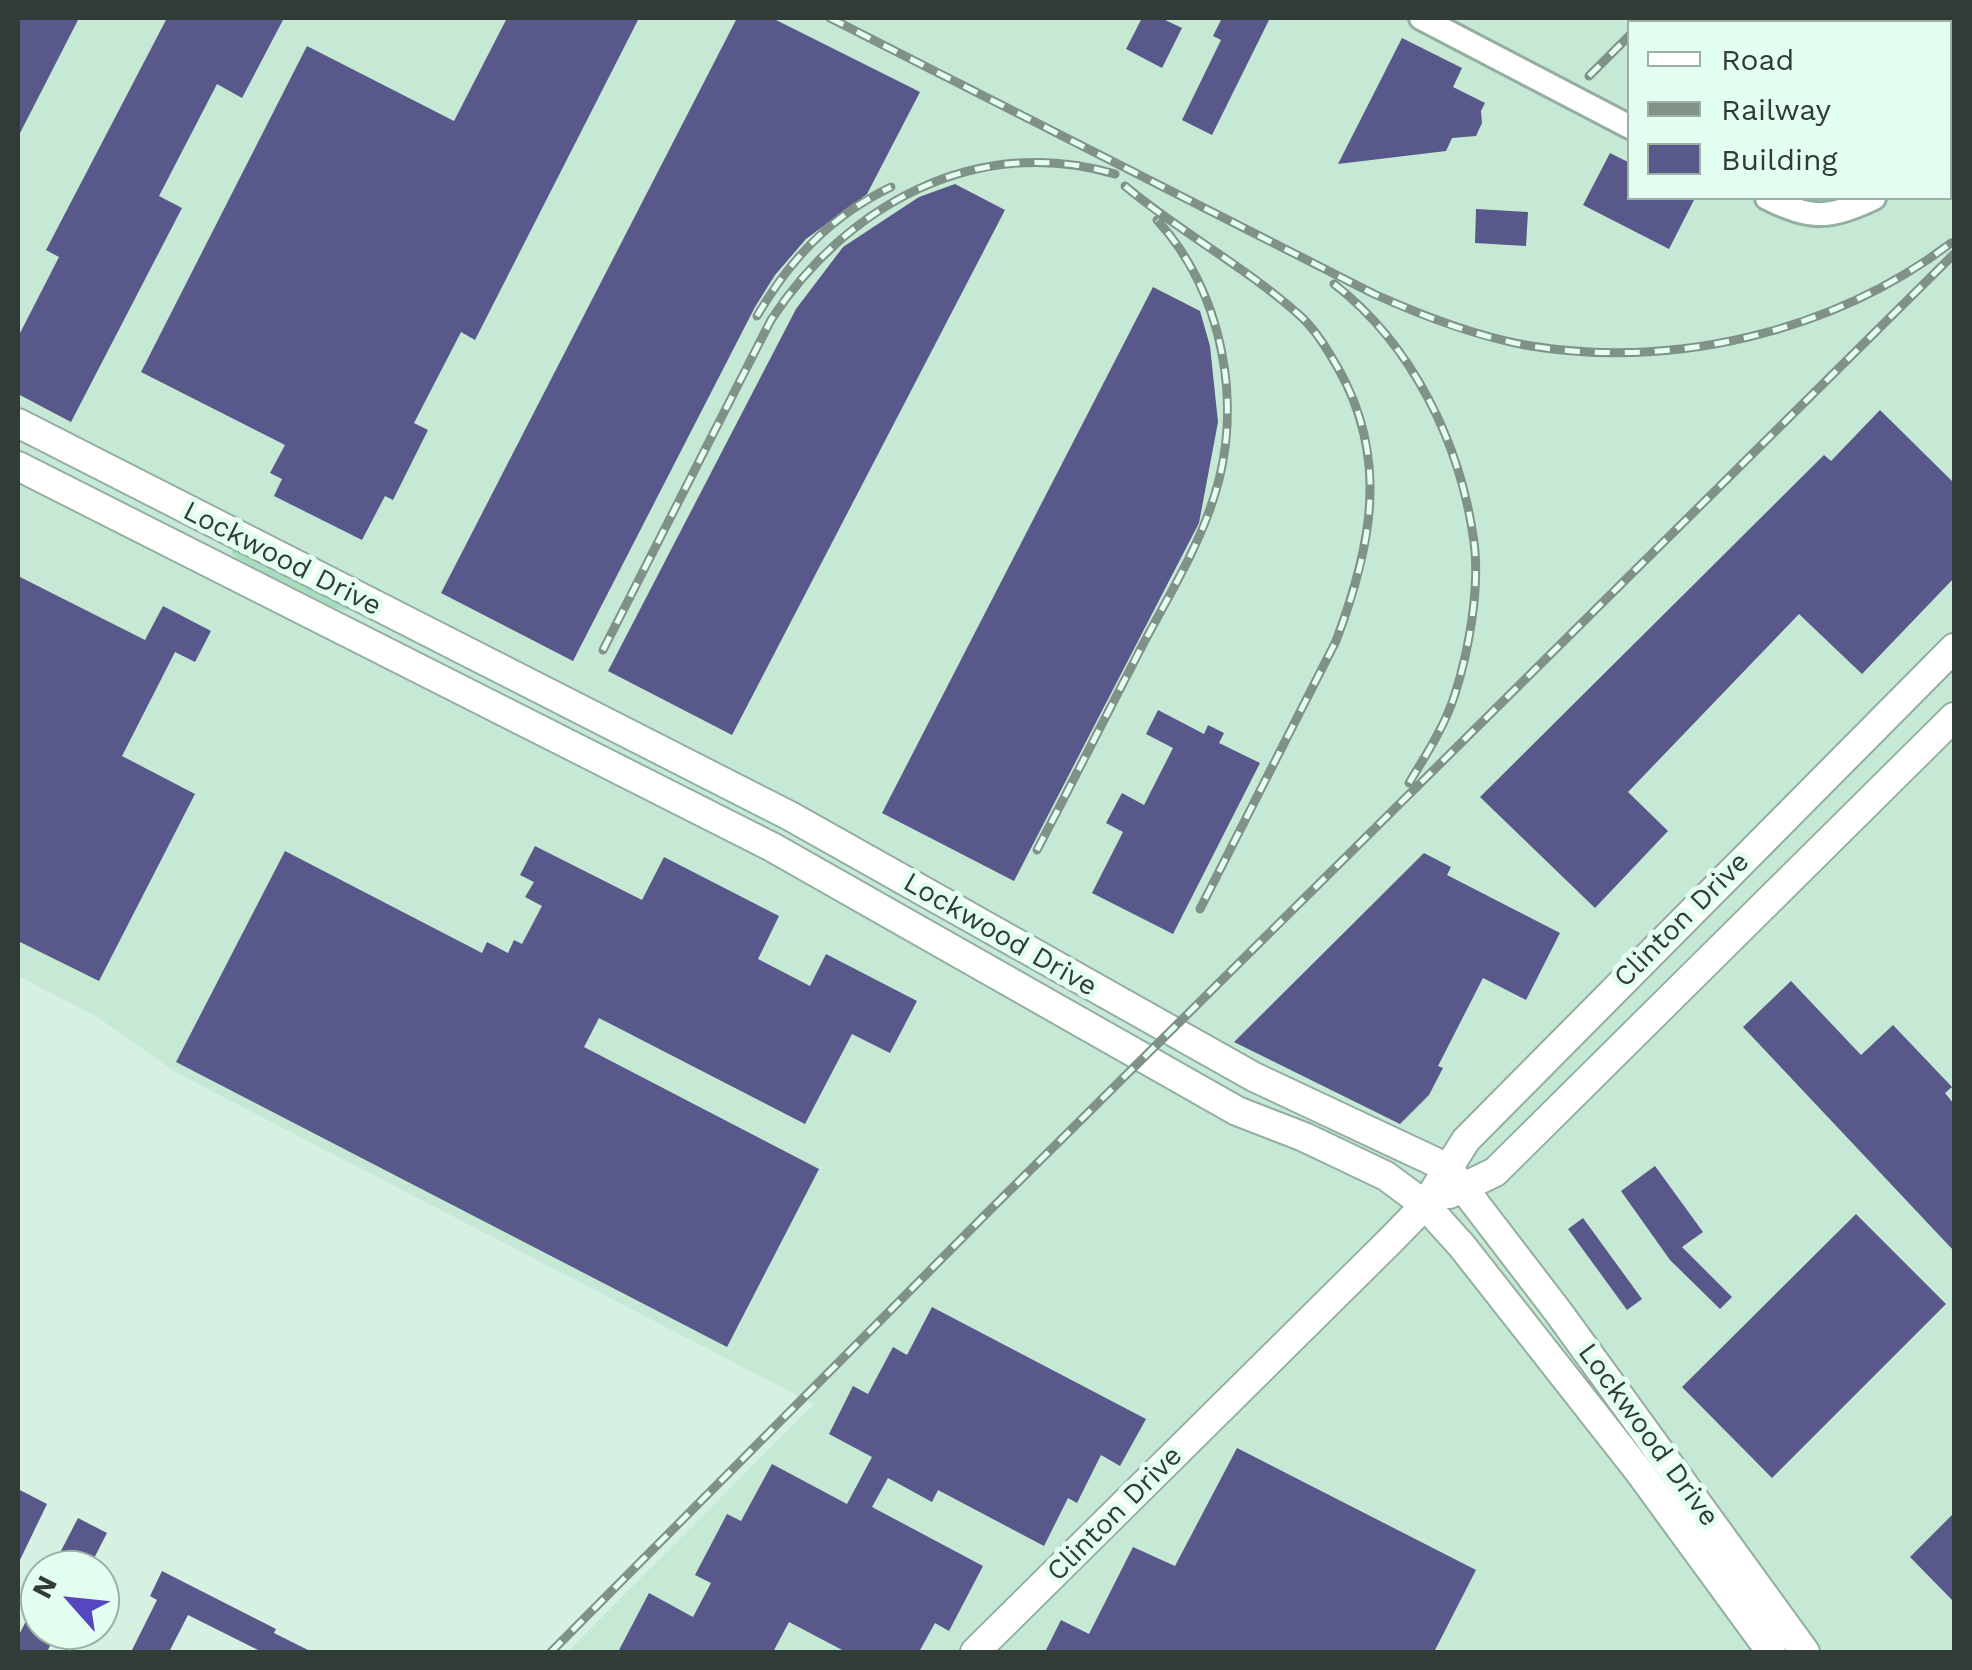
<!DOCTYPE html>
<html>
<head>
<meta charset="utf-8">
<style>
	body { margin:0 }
	#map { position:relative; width:1972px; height:1670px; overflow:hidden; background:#d6f1e2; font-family:"Work Sans",sans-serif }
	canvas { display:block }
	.frame { position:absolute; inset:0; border:20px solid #323c36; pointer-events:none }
	.legend { position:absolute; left:1627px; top:20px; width:325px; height:180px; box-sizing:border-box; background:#e3ffef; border:2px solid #9cb1a5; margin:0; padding:12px 18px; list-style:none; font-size:30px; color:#323c36 }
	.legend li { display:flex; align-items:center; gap:20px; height:50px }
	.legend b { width:50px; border:2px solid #9cb1a5 }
	.north { position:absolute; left:20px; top:1550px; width:100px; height:100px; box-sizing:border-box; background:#e3ffef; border:2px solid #9cb1a5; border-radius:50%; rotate:297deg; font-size:28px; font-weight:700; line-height:40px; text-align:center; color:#323c36 }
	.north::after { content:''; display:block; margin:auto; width:35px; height:45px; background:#5747bf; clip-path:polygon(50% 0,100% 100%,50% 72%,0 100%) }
</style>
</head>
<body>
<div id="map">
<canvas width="1972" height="1670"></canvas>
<div class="frame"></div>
<ul class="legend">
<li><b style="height:12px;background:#fff"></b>Road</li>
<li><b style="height:12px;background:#809288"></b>Railway</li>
<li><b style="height:28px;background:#58588a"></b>Building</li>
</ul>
<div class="north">N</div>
</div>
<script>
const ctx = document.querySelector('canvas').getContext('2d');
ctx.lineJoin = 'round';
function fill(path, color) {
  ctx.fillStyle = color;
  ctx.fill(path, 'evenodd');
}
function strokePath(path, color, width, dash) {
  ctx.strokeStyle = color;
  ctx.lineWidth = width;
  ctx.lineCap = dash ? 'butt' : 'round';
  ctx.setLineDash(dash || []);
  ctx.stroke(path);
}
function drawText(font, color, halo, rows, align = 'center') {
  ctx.font = font + ' "Work Sans",sans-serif';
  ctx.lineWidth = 10;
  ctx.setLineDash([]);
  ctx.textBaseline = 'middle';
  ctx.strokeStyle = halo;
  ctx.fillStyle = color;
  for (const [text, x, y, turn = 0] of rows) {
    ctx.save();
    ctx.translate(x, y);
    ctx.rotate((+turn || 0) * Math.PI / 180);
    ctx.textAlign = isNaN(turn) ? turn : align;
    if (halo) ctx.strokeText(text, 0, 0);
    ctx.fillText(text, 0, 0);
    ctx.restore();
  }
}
const built = new Path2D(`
	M18,18h757l8,3 2,-3h1169v1634h-1387l247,-248 -639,-332 -79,-56 -78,-40zM1630,22h320v176h-320z`);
const green = new Path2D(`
	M232,549l111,54 5,7 -13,-2 -94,-47 -9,-7z`);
const building = new Path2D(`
	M18,18h61l-61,119z
	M167,18h117l-42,80 -25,-14 -58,112 23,12 -111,214 -53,-28v-57l41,-80 -13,-7z
	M507,18h132l-164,322 -14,-8 -47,91 14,7 -35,70 -8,-4 -23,44 -88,-44 8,-17 -12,-6 15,-28 -144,-73 166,-326 147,75z
	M737,18h35l148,74 -53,102 -61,45 -31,36 -20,32 -182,354 -132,-68z
	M1142,18h19l21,10 -20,40 -36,-19z
	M1222,18h48l-58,117 -30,-15 39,-80 -8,-4z
	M1402,38l60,30 -9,19 32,16 -4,8 1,12 -6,13 -24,2 -6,13 -108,13z
	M1610,153l20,10v35h65l-26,51 -86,-44z
	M955,184l50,26 -273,525 -124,-64 188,-362 47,-62 76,-50z
	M1476,209l52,3 -2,34 -51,-3z
	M1153,287l47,24 10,35 8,76 -19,101 -185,358 -132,-68z
	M1880,410l74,73v95l-92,96 -63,-60 -171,178 40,39 -73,77 -115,-111 344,-342 7,6z
	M18,576l127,64 18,-34 48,25 -16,31 -20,-10 -53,104 73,38 -96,187 -81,-40z
	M1158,710l46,24 4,-9 16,8 -5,10 41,20 -87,171 -81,-41 31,-61 -17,-9 16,-30 22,12 29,-57 -27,-14z
	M535,846l107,54 22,-43 115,59 -21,43 52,27 16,-32 91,47 -27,52 -38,-19 -47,90 -206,-106 -15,29 235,122 -92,178 -551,-285 109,-211 197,102 5,-11 21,11 6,-13 8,4 20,-38 -17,-9 9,-15 -14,-7z
	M1424,853l27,14 -4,8 113,58 -34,67 -43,-22 -45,88 5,2 -14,27 -29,29 -166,-82z
	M1791,981l70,74 32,-30 59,62 -7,6 9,11v147l-211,-224z
	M1655,1166l48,66 -21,15 50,50 -12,12 -50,-49 -49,-69z
	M1856,1214l90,90 -174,174 -90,-91z
	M1583,1218l59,81 -15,11 -59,-81z
	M932,1307l214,112 -26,47 -19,-11 -24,48 -9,-5 -24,48 -106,-56 -6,12 -44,-24 -16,29 111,59 -34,65 -14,-8 -16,29h-73l-57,-30 -16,30h-155l31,-59 44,24 18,-34 -16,-8 32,-61 14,7 31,-57 75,40 25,-47 -43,-23 24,-48 15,8 25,-47 14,8z
	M1237,1448l239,122 -42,82h-389l16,-32 28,14 44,-87 42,19z
	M18,1489l29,15 -29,60z
	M1954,1513v89l-44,-45z
	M78,1518l29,15 -19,37h-37z
	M162,1571l114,58 -2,4 38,19h-50l-74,-37 -19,37h-38l26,-52 -7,-4z
	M40,1593v37h18l-11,22h-29v-15z`);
const minor = new Path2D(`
	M1421,18l209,109
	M1950,134l4,-5
	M1767,198c43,22 64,21 107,0`);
const major = new Path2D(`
	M18,423l772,393 464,261 194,91 111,145 246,339
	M18,466l754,381 465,264 67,26 82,39 39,29 37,41 176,224 133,182
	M1449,1194l46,-22 459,-455
	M975,1652l417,-413 33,-34 41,-65 488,-492`);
const rail = new Path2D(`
	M830,18l544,276c49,22 98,41 151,51 146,25 307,-12 426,-102
	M1656,22l7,-4
	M1589,76l41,-41
	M1125,186c55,46 119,80 172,127 17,14 30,36 41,55 52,92 33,180 -2,273l-136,268
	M1334,284c79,61 127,161 140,258 6,46 -5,108 -19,152 -10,32 -29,61 -46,89
	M757,316c34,-58 74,-100 134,-129
	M603,650l168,-330c75,-115 206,-187 344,-146
	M1037,850c34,-65 67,-130 101,-196 26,-51 59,-102 76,-157 30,-92 9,-205 -57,-277
	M551,1652l437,-440 966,-958`);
const streetNames = [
	["Lockwood Drive",282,559,27],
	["Clinton Drive",1682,920,-45],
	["Lockwood Drive",1000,935,30],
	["Lockwood Drive",1648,1435,54],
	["Clinton Drive",1115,1514,-45]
];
fill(built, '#c6e9d5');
fill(green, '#a6dfc0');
fill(building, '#58588a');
strokePath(minor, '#94afa0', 28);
strokePath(major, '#94afa0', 32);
strokePath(minor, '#fff', 22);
strokePath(major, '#fff', 28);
strokePath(rail, '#809288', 9);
strokePath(rail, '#e3ffef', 5, [15]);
drawText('28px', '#323c36', '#e3ffef', streetNames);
</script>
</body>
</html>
